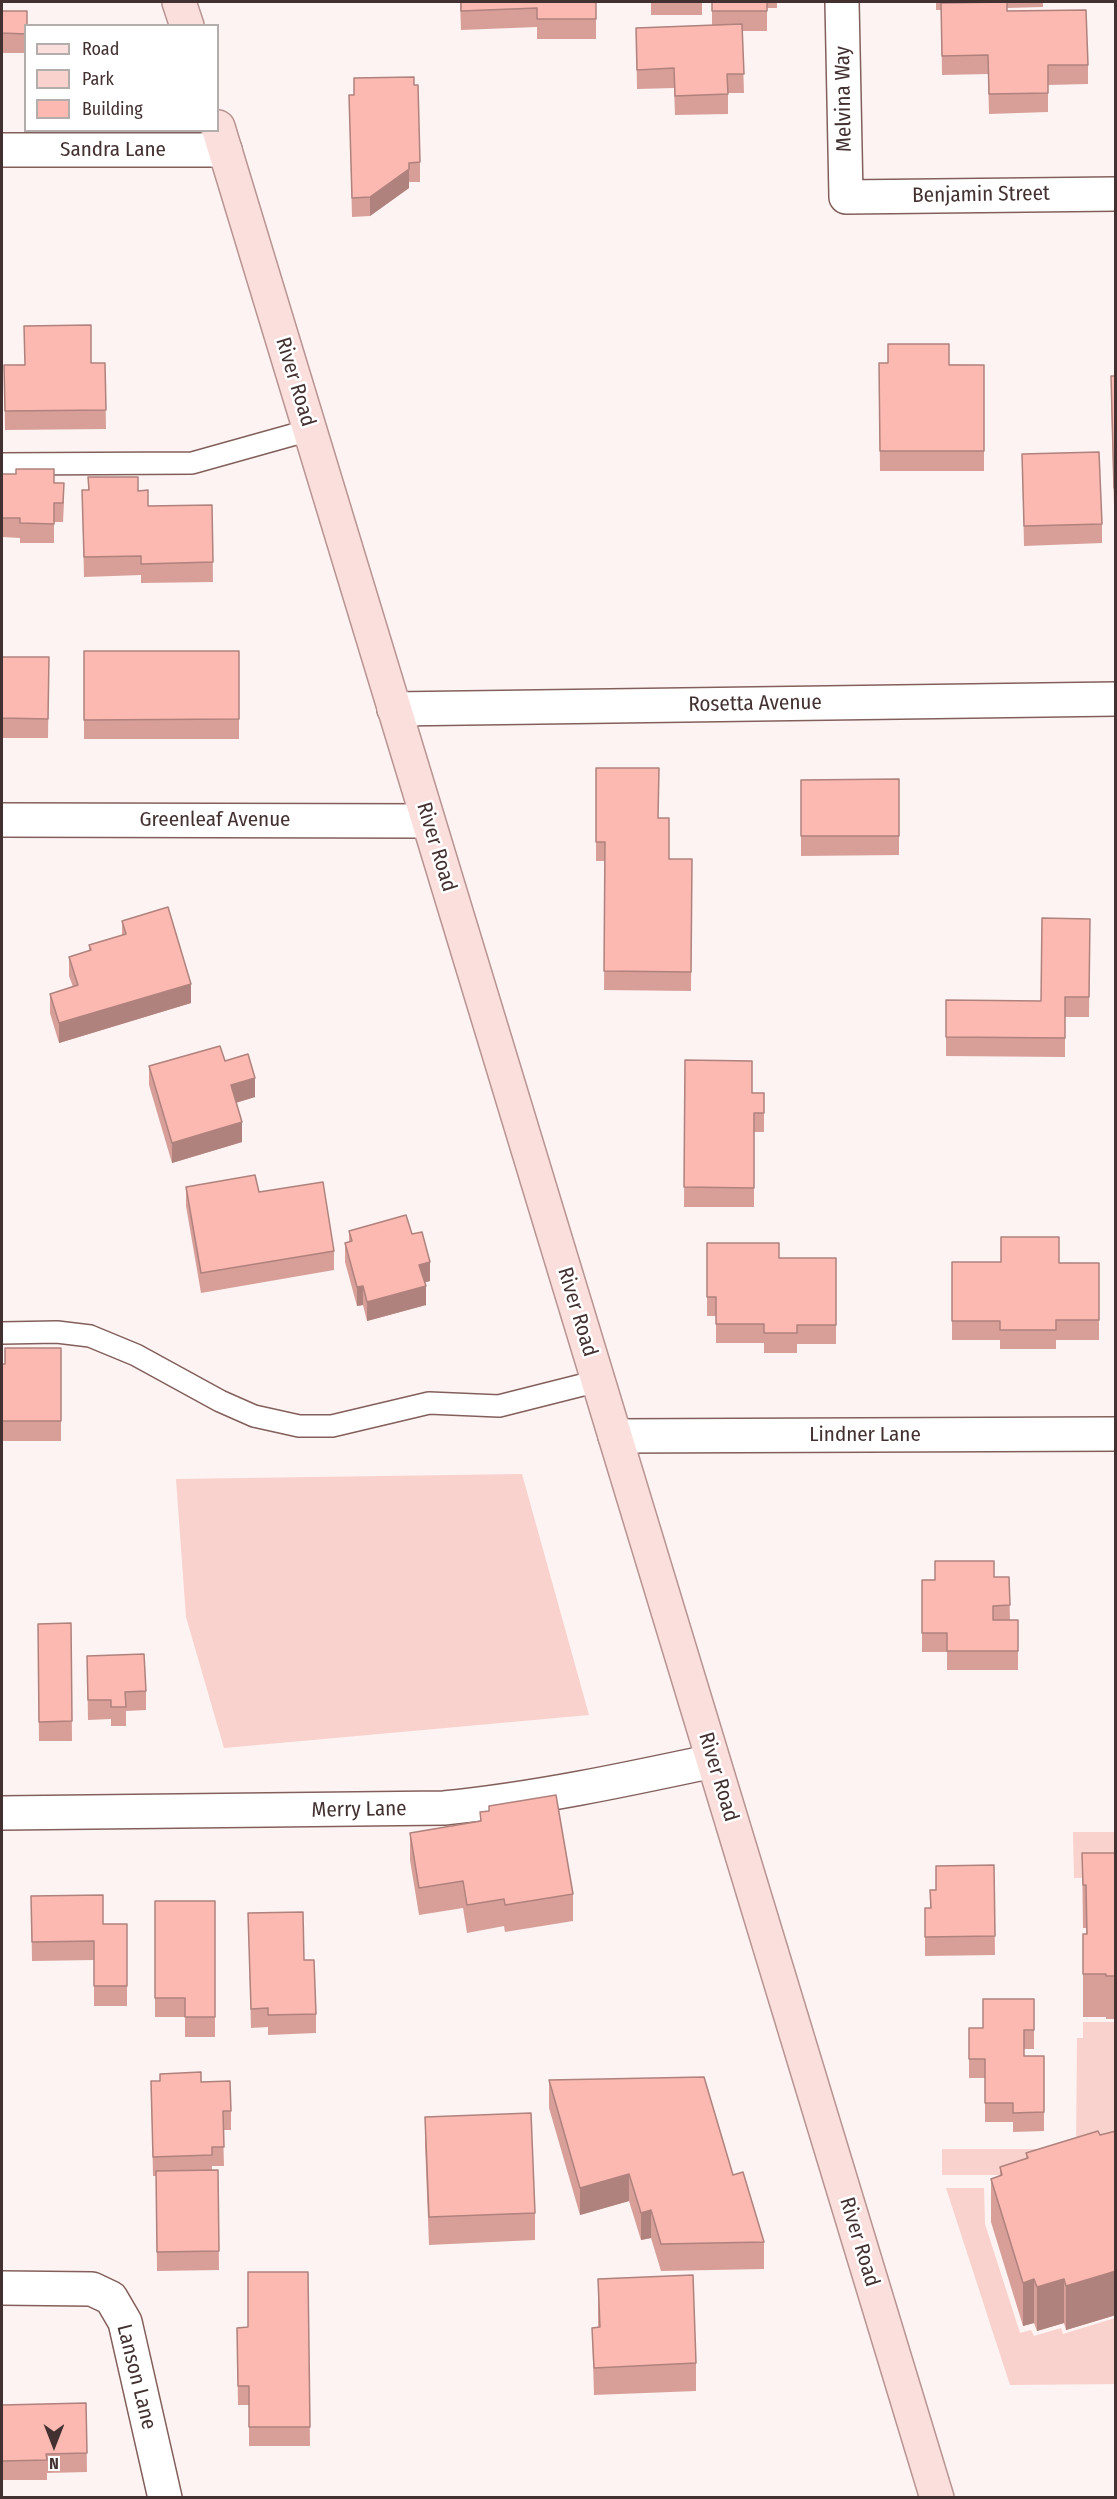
<!DOCTYPE html>
<html>
<head>
<meta charset="utf-8">
<style>
	body { margin:0 }
	#map { position:relative; width:1117px; height:2499px; overflow:hidden; background:#fcf3f2; font-family:"Fira Sans Condensed",sans-serif }
	canvas { display:block }
	.frame { position:absolute; inset:0; border:3px solid #423130; pointer-events:none }
	.legend { position:absolute; left:24px; top:24px; width:195px; height:108px; box-sizing:border-box; background:#fff; border:2px solid #b3adac; margin:0; padding:8px 10px; list-style:none; font-size:18px; color:#423130 }
	.legend li { display:flex; align-items:center; gap:12px; height:30px }
	.legend b { width:30px; border:2px solid #b3adac }
	.north { position:absolute; left:24px; top:2415px; width:60px; height:60px; -webkit-text-stroke:4px #fff; paint-order:stroke; rotate:180deg; font-size:16px; font-weight:700; line-height:24px; text-align:center; color:#423130 }
	.north::after { content:''; display:block; margin:auto; width:21px; height:27px; background:#423130; clip-path:polygon(50% 0,100% 100%,50% 72%,0 100%) }
</style>
</head>
<body>
<div id="map">
<canvas width="1117" height="2499"></canvas>
<div class="frame"></div>
<ul class="legend">
<li><b style="height:8px;background:#fadfdd"></b>Road</li>
<li><b style="height:16px;background:#f9d1cd"></b>Park</li>
<li><b style="height:16px;background:#fbb9b2"></b>Building</li>
</ul>
<div class="north">N</div>
</div>
<script>
const ctx = document.querySelector('canvas').getContext('2d');
ctx.lineJoin = 'round';
function fill(path, color) {
  ctx.fillStyle = color;
  ctx.fill(path, 'evenodd');
}
function strokePath(path, color, width, dash) {
  ctx.strokeStyle = color;
  ctx.lineWidth = width;
  ctx.lineCap = dash ? 'butt' : 'round';
  ctx.setLineDash(dash || []);
  ctx.stroke(path);
}
function drawText(font, color, halo, rows, align = 'center') {
  ctx.font = font + ' "Fira Sans Condensed",sans-serif';
  ctx.lineWidth = 5;
  ctx.setLineDash([]);
  ctx.textBaseline = 'middle';
  ctx.strokeStyle = halo;
  ctx.fillStyle = color;
  for (const [text, x, y, turn = 0] of rows) {
    ctx.save();
    ctx.translate(x, y);
    ctx.rotate((+turn || 0) * Math.PI / 180);
    ctx.textAlign = isNaN(turn) ? turn : align;
    if (halo) ctx.strokeText(text, 0, 0);
    ctx.fillText(text, 0, 0);
    ctx.restore();
  }
}
const green = new Path2D(`
	M522,1474l67,241 -365,33 -38,-131 -10,-138z
	M1073,1832h42v45l-41,1z
	M1083,2022h32v128l-83,25h-90v-26h134l1,-111h6z
	M946,2188h38l1,36 35,109 11,-3 3,6 27,-8 2,6 52,-16v66l-105,1z`);
const lane = new Path2D(`
	M2,464l190,-1 118,-33
	M2,1333l55,-1 33,4 46,19 84,46 34,15 45,10h33l97,-23 70,3 99,-25`);
const street = new Path2D(`
	M842,2l4,195 270,-3
	M2,150h223
	M394,709l722,-10
	M2,820l426,1
	M615,1436l501,-2
	M2,1813l442,-5c91,-9 180,-28 269,-47
	M2,2288l90,1 19,9 14,24 40,176`);
const primary = new Path2D(`
	M179,2l8,24
	M218,127l719,2371`);
const wall = new Path2D(`
	M460,2h136v37h-59v-12l-76,3z
	M651,2h51v13h-51z
	M712,2h65v6h-10v23h-25l2,62h-16v21l-53,1 -1,-27 -37,1 -1,-61 76,-3z
	M936,2h107v5l-36,1v3l81,54v19l-40,1v27l-59,2 -1,-40 -46,1 -1,-65h-5z
	M2,11l24,15v27h-24z
	M354,78l60,7 6,77v20h-11v6l-39,28 -18,1 -3,-122h5z
	M91,363h14l1,66 -101,1 -1,-65z
	M879,363l105,2v106h-104z
	M1116,376v131h-2l-3,-112z
	M1022,454l80,70v19l-78,3z
	M2,474l52,9 10,19 -1,20h-9v21h-34v-5l-18,-1z
	M88,477l50,14 10,15 64,-1 1,77 -72,1v-8l-57,2 -2,-87h6z
	M84,651h155v88h-155z
	M2,657h47l-1,81h-46z
	M596,768l62,50 11,41h23l-1,132 -87,-1 1,-129h-9z
	M899,779v76l-98,1v-76z
	M1090,919l-1,98h-24v40l-119,-1v-56l95,1z
	M122,921l69,82 -132,40 -9,-30v-19l23,-7 -4,-11v-19l20,-6v-6l33,-10z
	M685,1060l67,33h12v39h-10v75h-70z
	M225,1061l30,36 -19,6 6,39 -70,21 -23,-78v-19z
	M186,1187l73,5 75,59v19l-133,23 -15,-87z
	M349,1231l63,3 18,47 -5,1 1,23 -59,16 -4,-16 -6,1 -12,-44v-19l4,-1z
	M707,1243l72,15h57v86h-39v9h-33v-10h-48v-27h-9z
	M952,1262l147,1v77h-43v9h-56v-9h-48z
	M61,1348v93h-59v-77h3z
	M994,1577h15l1,43h8v50h-71v-18h-25v-72z
	M71,1623l1,118h-33l-1,-117z
	M87,1656l59,35v19l-20,1v15h-15v-7l-23,1z
	M489,1806l84,88v27l-68,11 -1,-6 -37,7 -4,-25 -44,7 -9,-55v-27l70,-12v-9l9,-1z
	M1115,1841l1,178h-10v-2h-23v-83h3v-6h-3l-1,-75h33z
	M994,1865l1,90 -70,1v-48h5v-18h6z
	M31,1896l72,28h24v82h-33v-46l-62,1z
	M155,1901h60v136h-30v-20h-30z
	M248,1913l56,47 12,54v19l-48,2v-8l-17,1z
	M1034,1999v50h-10v7h20v75l-31,1v-10h-28v-44h-16v-50h14z
	M549,2080l184,95 31,67v27l-103,2 -10,-33 -10,2 -12,-39 -49,14 -31,-107z
	M151,2081l50,1 30,29v19h-8l1,36h-12v4h6l1,100 -62,1 -1,-95h-3z
	M425,2117l110,96v27l-106,5 -4,-101z
	M1116,2131v184l-50,15 -2,-7 -27,8 -3,-8 -11,3 -32,-104v-43l9,-3v-9l26,-8v-6z
	M308,2272l2,174h-61v-41h-11l-1,-58 11,-20z
	M598,2279l98,84v28l-102,4 -2,-67 6,-1z
	M86,2403l1,69 -40,1v7h-45v-75z`);
const shadedWall = new Path2D(`
	M409,169v19l-39,28v-19z
	M191,984v19l-132,40v-20z
	M255,1078v19l-24,7v-19z
	M242,1122v20l-70,21v-20z
	M430,1262v19l-11,3v-19z
	M363,1286v19l-6,1v-19z
	M426,1286v19l-59,16v-19z
	M629,2174v27l-49,14v-27z
	M651,2210v28l-10,2v-27z
	M1116,2271v44l-50,15v-44z
	M1034,2279v44l-11,3v-43z
	M1064,2279v44l-27,8v-44z`);
const building = new Path2D(`
	M461,2h135v17h-59v-11l-76,3z
	M712,2h55v9h-55z
	M1007,2v9l79,-1 2,55h-40v28l-59,1 -1,-39 -46,1 -1,-53z
	M2,11h25v15h-1v8l-24,-1z
	M742,24l2,50h-17l1,20 -53,2 -1,-28 -37,2 -1,-42z
	M414,77v8h4l2,77 -11,1v6l-39,28 -18,1 -3,-103h5v-17z
	M91,325v38h14l1,47 -101,1 -1,-46h21l-1,-39z
	M888,344h61v21h35v86h-104l-1,-88h9z
	M1111,376h5v112h-2z
	M1099,452l3,72 -78,2 -2,-72z
	M16,469h38v14h10l-1,20h-9v21l-34,-1v-5h-18v-44h14z
	M88,477h50v14l10,-1v16l64,-1 1,57 -72,2v-8l-57,1 -2,-67h7z
	M84,651h155v68l-155,1z
	M2,657h47l-1,62 -46,-1z
	M596,768h63l-1,50h11v41h23l-1,113 -87,-1 1,-129h-9z
	M899,779v57h-98v-56z
	M168,907l23,77 -132,39 -9,-29 28,-9 -9,-28 22,-7 -2,-5 37,-11 -4,-13z
	M1042,918l48,1 -1,78h-24v41l-119,-1v-37l95,1z
	M220,1046l5,15 23,-7 7,24 -24,7 11,37 -70,21 -23,-77z
	M685,1060l67,1v32h12v20h-10v75l-70,-1z
	M255,1175l4,17 64,-10 11,69 -133,22 -15,-86z
	M406,1215l6,19 10,-2 8,30 -11,3 7,21 -59,16 -4,-16 -6,1 -12,-44 7,-2 -3,-10z
	M1001,1237h58v26h40v57h-43v10h-56v-9h-48v-59h49z
	M707,1243h72v15h57v67h-39v8h-33v-9h-48v-27h-9z
	M5,1348h56v73h-59v-57h3z
	M935,1561h59v16h15l1,28 -17,1v14h25v31h-71v-18h-25v-53h13z
	M71,1623l1,98 -33,1 -1,-98z
	M144,1654l2,37 -21,1 1,15h-15v-7h-23l-1,-44z
	M556,1795l17,99 -68,11 -1,-6 -37,6 -4,-24 -44,7 -9,-55 71,-12 -1,-9 9,-1v-5z
	M1082,1853h34v123h-10v-2h-23v-40h4l-1,-49h-3z
	M994,1865l1,71 -70,1v-29h6l-1,-18h6v-24z
	M103,1895v29h24v62h-33v-45l-62,1 -1,-46z
	M155,1901h60v116h-30v-19h-30z
	M303,1912l1,48h10l2,54 -48,1v-7l-17,1 -3,-96z
	M983,1999h51v31h-10v26h20v56l-31,1v-10h-28v-44h-16v-31h14z
	M201,2072v10l29,-1 1,30h-8l1,36h-12v8l-59,2 -2,-76h9v-7z
	M704,2077l29,98 10,-3 21,70 -103,2 -10,-34 -10,3 -12,-39 -49,14 -31,-108z
	M531,2113l4,100 -106,4 -4,-100z
	M1098,2131l2,4 16,-4v140l-50,15 -2,-7 -27,8 -3,-8 -11,4 -32,-104 11,-4 -2,-8 28,-9 -2,-5z
	M218,2170l1,81 -62,1 -1,-81z
	M248,2272h60l2,155h-61v-41h-11l-1,-58 11,-1z
	M693,2275l3,88 -102,5 -2,-40 8,-1 -2,-48z
	M86,2403l1,50 -41,1 1,6 -45,1v-56z`);
const streetNames = [
	["Melvina Way",844,99,-91],
	["Sandra Lane",113,150],
	["Benjamin Street",981,195,-1],
	["River Road",295,382,73],
	["Rosetta Avenue",755,704,-1],
	["Greenleaf Avenue",215,820],
	["River Road",436,847,73],
	["River Road",577,1312,73],
	["Lindner Lane",865,1435],
	["River Road",718,1777,73],
	["Merry Lane",359,1810,-1],
	["River Road",859,2242,73],
	["Lanson Lane",136,2377,76]
];
fill(green, '#f9d1cd');
strokePath(lane, '#835f5b', 24);
strokePath(street, '#835f5b', 36);
strokePath(primary, '#b89492', 36);
strokePath(lane, '#fff', 21);
strokePath(street, '#fff', 33);
strokePath(primary, '#fadfdd', 33);
fill(wall, '#d89f99');
fill(shadedWall, '#b0827d');
fill(building, '#fbb9b2');
strokePath(building, '#b0827d', 1.5);
drawText('21px', '#423130', '#fff', streetNames);
</script>
</body>
</html>
